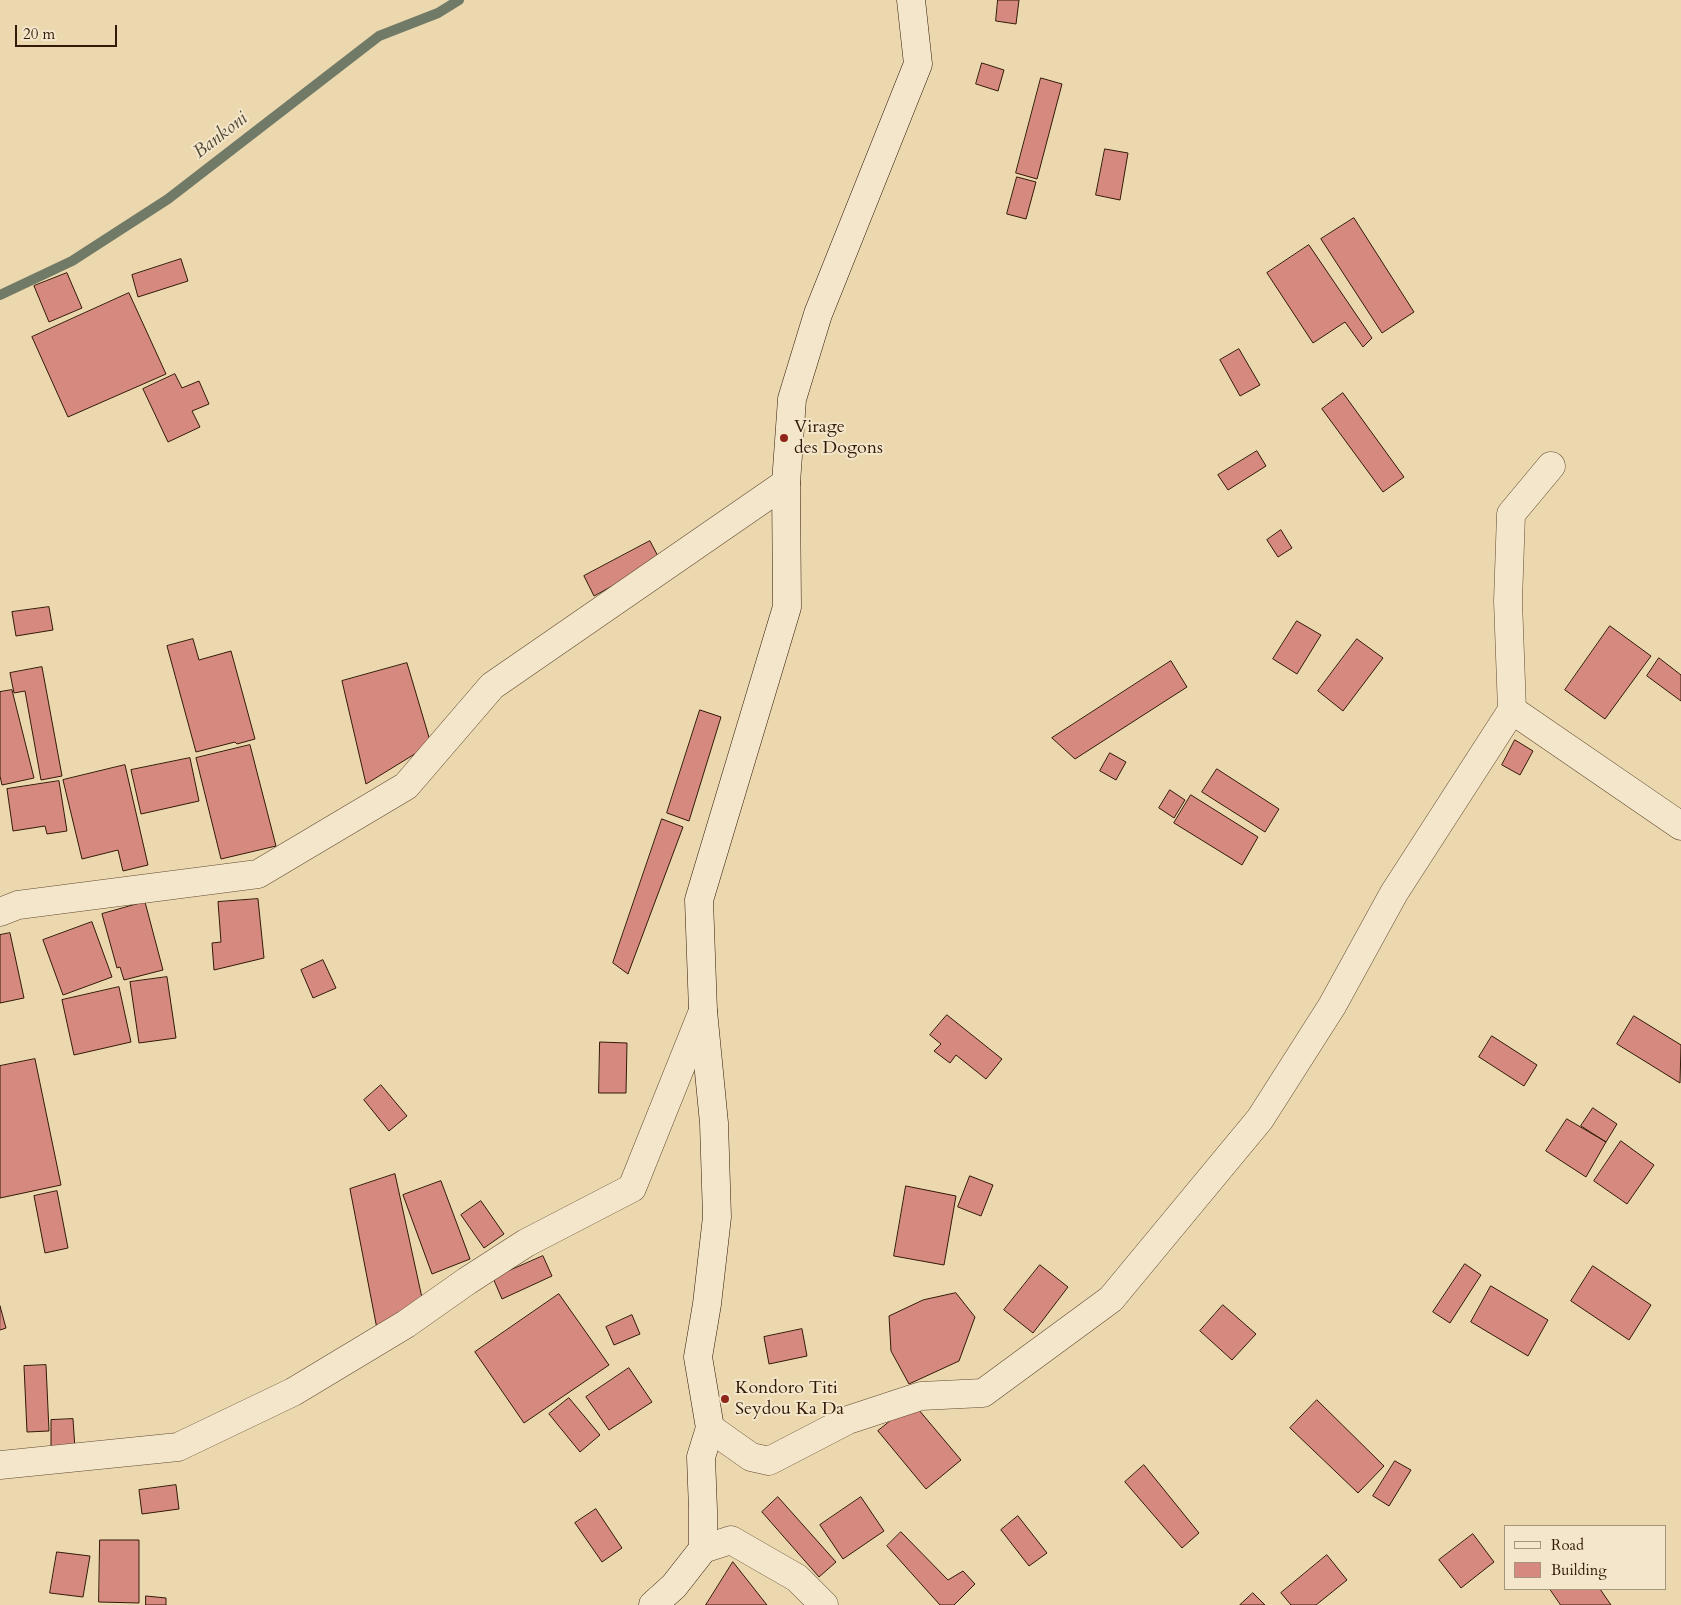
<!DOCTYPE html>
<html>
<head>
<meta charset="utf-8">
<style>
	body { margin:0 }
	#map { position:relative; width:1681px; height:1605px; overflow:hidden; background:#ecd8ae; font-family:Cardo,serif }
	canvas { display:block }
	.legend { position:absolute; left:1504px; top:1525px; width:162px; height:65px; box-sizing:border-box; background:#f3e6ca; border:1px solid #a6947c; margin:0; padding:6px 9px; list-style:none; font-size:15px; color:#331908 }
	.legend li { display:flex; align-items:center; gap:10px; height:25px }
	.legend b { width:25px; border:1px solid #a6947c }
	.scale { position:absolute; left:15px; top:25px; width:102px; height:22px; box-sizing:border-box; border:2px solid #331908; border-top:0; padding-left:6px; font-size:15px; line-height:18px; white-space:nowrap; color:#331908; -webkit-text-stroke:4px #f3e6ca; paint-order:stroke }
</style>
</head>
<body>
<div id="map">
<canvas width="1681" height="1605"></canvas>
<ul class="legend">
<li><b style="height:6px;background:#f3e6ca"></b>Road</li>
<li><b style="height:14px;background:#d6897e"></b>Building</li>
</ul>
<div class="scale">20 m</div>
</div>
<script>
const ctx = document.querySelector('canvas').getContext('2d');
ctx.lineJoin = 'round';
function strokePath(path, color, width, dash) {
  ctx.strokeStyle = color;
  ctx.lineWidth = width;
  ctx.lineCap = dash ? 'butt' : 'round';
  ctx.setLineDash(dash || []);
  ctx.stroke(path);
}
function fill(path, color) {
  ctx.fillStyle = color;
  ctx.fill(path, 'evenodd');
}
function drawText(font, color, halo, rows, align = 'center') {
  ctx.font = font + ' Cardo,serif';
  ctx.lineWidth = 4;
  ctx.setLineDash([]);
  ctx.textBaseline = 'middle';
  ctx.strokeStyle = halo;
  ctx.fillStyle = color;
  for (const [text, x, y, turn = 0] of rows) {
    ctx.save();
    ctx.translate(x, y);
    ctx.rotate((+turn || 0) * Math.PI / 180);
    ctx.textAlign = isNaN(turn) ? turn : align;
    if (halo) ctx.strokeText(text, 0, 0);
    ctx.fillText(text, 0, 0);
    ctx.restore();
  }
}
const stream = new Path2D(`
	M0,295l72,-34 96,-62 211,-163 59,-23 21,-13`);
const building = new Path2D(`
	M998,0h21l-3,24 -20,-3z
	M982,63l22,7 -6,21 -22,-7z
	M1041,78l21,6 -25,95 -21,-6z
	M1105,149l23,4 -8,47 -24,-5z
	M1017,177l19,5 -10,37 -19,-5z
	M1354,218l60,94 -32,21 -61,-94z
	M1309,245l63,93 -9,9 -18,-25 -32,21 -46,-70z
	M181,259l7,22 -50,16 -6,-22z
	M67,273l15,35 -33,14 -15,-36z
	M129,293l37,81 -98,43 -36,-80z
	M1239,349l21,36 -20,11 -20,-36z
	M175,374l7,14 17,-7 10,23 -17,7 8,16 -32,15 -25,-53z
	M1343,393l61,84 -21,15 -61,-83z
	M1257,451l9,15 -38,24 -10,-15z
	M1281,530l11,18 -14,9 -11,-17z
	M650,541l10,19 -66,36 -10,-20z
	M49,607l4,23 -37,6 -4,-24z
	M1297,621l24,14 -24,39 -24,-15z
	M1610,626l41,30 -46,63 -40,-29z
	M193,639l6,21 32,-9 24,88 -18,5 -2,-2 -39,10 -29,-106z
	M1357,639l26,19 -40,53 -25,-20z
	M1659,658l22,17v26l-34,-25z
	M1171,661l16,26 -112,72 -23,-21z
	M407,663l24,81 -65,40 -24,-103z
	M42,667l20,109 -21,4 -16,-89 -11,2 -4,-20z
	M12,690l22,88 -32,7 -2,-9v-84z
	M700,710l21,7 -32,104 -22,-8z
	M1515,740l18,11 -13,24 -18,-10z
	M250,745l26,101 -55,13 -25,-101z
	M1110,753l16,9 -10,18 -16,-9z
	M190,758l9,43 -58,13 -10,-44z
	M125,765l23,100 -25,6 -5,-21 -36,9 -19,-79z
	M1217,769l62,40 -14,23 -63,-40z
	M59,781l8,50 -20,3 -2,-8 -32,5 -6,-42z
	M1170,790l15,10 -11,18 -15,-10z
	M1191,795l67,42 -16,28 -68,-42z
	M662,819l21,8 -55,147 -15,-11z
	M258,899l6,59 -50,12 -2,-27 9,-1 -3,-40z
	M145,902l18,68 -39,10 -4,-13 -3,1 -15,-54z
	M92,922l20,55 -49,18 -20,-55z
	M10,933l14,65 -24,5v-68z
	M323,960l13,28 -23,10 -12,-28z
	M167,977l9,61 -37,5 -9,-61z
	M119,987l12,55 -57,13 -12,-55z
	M947,1015l55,44 -16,20 -30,-24 -6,8 -16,-12 7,-7 -11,-9z
	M1634,1016l47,29 -1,38 -63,-39z
	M1492,1036l45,29 -13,21 -45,-29z
	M600,1042l27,1 -1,50h-27z
	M35,1059l26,126 -61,13v-132z
	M381,1085l26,31 -18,15 -25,-31z
	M1593,1108l24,16 -11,18 -25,-16z
	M1567,1119l39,23 -20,35 -40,-26z
	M1621,1141l33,24 -27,39 -33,-23z
	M395,1174l29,133 -46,27 -28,-145z
	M970,1176l23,9 -12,31 -23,-9z
	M441,1181l29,78 -38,15 -29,-79z
	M906,1186l50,10 -12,69 -50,-9z
	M57,1191l11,57 -23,5 -11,-57z
	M481,1201l23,33 -20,14 -23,-33z
	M543,1256l9,20 -50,23 -9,-21z
	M1465,1264l16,11 -31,48 -17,-11z
	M1040,1265l28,22 -35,46 -29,-23z
	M1593,1266l58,39 -22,35 -58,-39z
	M1491,1286l57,34 -20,36 -57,-34z
	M956,1293l19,24 -16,44 -50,23 -18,-33 -2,-35 34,-16z
	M559,1294l50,71 -85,58 -49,-71z
	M1223,1305l33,29 -24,26 -32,-29z
	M0,1306l6,22 -6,2z
	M632,1315l8,19 -26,11 -8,-18z
	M802,1329l5,27 -38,8 -5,-27z
	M46,1365l3,66 -22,1 -3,-66z
	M629,1368l23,34 -43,28 -23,-33z
	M569,1398l31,37 -20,17 -31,-38z
	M1317,1400l67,66 -26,27 -68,-65z
	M913,1403l48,57 -35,29 -48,-58z
	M73,1419l2,30h-24v-29z
	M1395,1461l16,9 -22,36 -16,-10z
	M1144,1465l55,68 -17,15 -57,-66z
	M176,1485l3,24 -37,5 -3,-24z
	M778,1497l58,65 -17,15 -57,-65z
	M861,1497l23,34 -41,28 -23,-34z
	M596,1509l26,39 -20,14 -27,-39z
	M1018,1516l29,37 -18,13 -28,-36z
	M901,1532l47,48 15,-9 12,13 -21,21h-14l-53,-59z
	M1473,1534l21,28 -33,26 -22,-28z
	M100,1540h39v63l-40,-1z
	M57,1552l33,4 -7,41 -33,-4z
	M1327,1555l20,25 -31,25h-25l-10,-12z
	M733,1562l34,43h-61z
	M1550,1589h50l11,16h-50z
	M1253,1593l12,12h-25z
	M146,1596l20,2v7h-20z`);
const street = new Path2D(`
	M1512,710l169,116
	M0,912l18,-7 240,-31 148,-88 86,-100 294,-203
	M710,1428l41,29 18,4 79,-41 73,-24 62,-3 128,-94 149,-180 72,-113 62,-113 118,-183 -4,-109 3,-87 40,-48
	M0,1465l178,-18 115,-55 113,-68 61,-43 59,-38 106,-55 71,-177
	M703,1549l28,-9 66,38 27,27`);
const secondary = new Path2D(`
	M653,1605l21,-19 29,-37v-39l-2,-53 9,-29 -12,-71 9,-53 10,-87 -3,-94 -11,-112 -4,-111 88,-293 -1,-124 6,-84 26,-85 100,-250 -7,-64`);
const markers = [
	[784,438,5,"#8f2418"],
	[725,1399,5,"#8f2418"]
];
const poiNames = [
	["Virage",794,428],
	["des Dogons",794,449],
	["Kondoro Titi",735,1389],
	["Seydou Ka Da",735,1410]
];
const waterNames = [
	["Bankoni",221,136,-38]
];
strokePath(stream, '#707a67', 10);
fill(building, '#d6897e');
strokePath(building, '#331908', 1);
strokePath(street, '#614932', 29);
strokePath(secondary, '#331908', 29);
strokePath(street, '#f3e6ca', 28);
strokePath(secondary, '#f3e6ca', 28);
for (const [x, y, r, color] of markers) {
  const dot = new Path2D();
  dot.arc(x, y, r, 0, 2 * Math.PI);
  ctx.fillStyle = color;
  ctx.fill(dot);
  strokePath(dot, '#f3e6ca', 2);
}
drawText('18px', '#331908', '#f3e6ca', poiNames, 'left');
drawText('italic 19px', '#524937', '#f3e6ca', waterNames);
</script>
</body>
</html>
